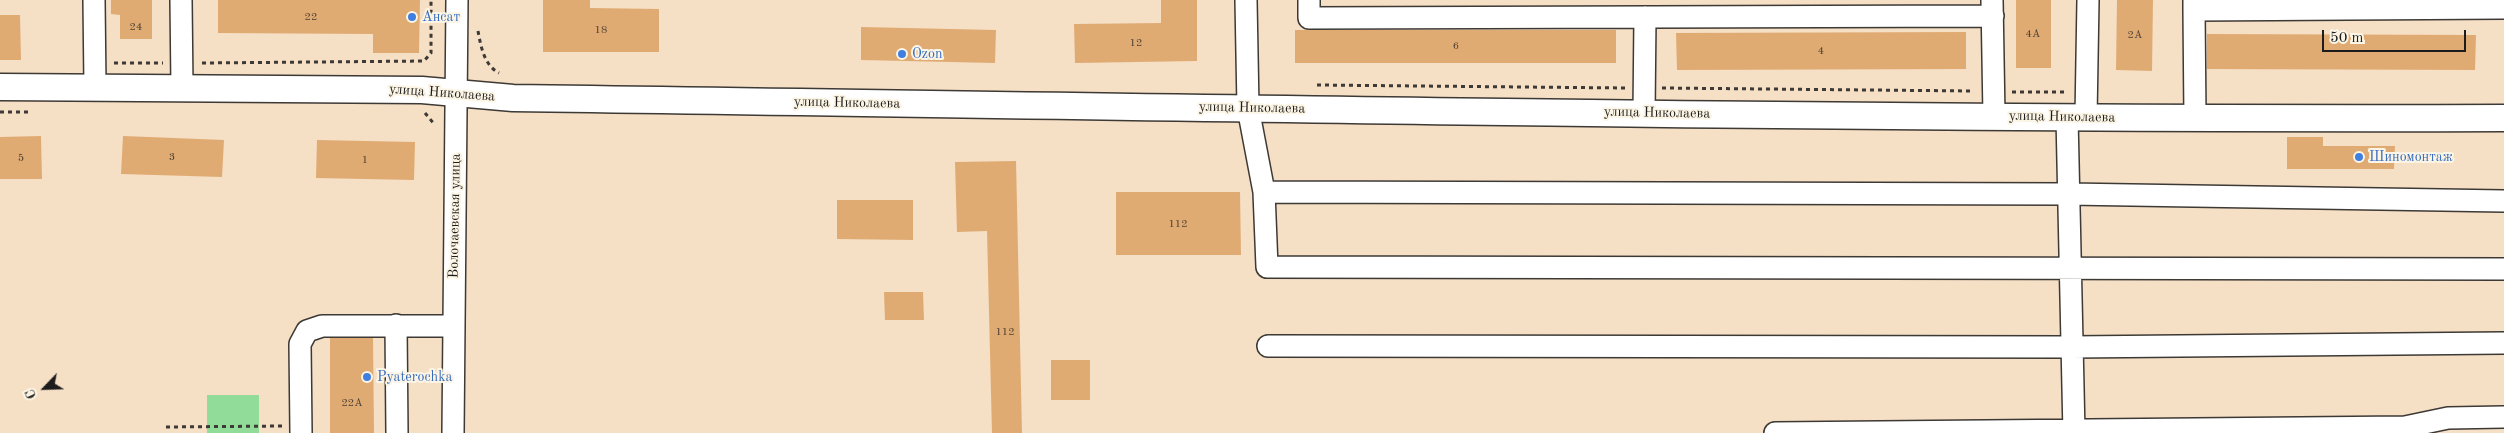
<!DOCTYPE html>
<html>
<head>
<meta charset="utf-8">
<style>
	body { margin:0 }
	#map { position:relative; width:2504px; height:433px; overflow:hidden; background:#f5dfc5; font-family:"Old Standard TT",serif }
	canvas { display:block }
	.north { position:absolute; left:20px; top:363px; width:50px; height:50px; -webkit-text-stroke:4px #fcf5e5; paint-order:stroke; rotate:246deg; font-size:14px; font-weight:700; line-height:20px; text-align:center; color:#1c1c1c }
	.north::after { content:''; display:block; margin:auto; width:18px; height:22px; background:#1c1c1c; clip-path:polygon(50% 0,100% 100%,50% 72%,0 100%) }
	.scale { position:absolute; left:2322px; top:30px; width:144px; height:22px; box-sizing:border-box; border:2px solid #1c1c1c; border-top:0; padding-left:6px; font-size:15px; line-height:18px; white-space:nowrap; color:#1c1c1c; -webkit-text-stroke:4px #fcf5e5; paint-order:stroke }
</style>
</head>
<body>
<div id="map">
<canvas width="2504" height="433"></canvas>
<div class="north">С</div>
<div class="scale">50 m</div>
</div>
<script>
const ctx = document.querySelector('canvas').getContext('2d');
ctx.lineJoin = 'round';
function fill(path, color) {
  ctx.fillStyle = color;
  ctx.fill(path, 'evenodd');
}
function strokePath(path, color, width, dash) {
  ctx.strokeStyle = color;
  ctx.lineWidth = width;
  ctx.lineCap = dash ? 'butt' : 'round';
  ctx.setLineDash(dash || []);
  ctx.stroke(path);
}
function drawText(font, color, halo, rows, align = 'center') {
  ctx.font = font + ' "Old Standard TT",serif';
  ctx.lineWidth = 4;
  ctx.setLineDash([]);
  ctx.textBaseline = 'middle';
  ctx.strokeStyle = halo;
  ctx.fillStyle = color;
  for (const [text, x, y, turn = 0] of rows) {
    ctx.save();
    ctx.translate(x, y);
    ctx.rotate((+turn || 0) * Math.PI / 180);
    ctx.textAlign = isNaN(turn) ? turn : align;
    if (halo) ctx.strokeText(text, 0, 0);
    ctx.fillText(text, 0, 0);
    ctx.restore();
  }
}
const green = new Path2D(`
	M207,395h52v38h-52z`);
const building = new Path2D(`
	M111,0h41v39h-32v-24l-9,-1z
	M218,0h202l-1,53h-46v-19l-155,-1z
	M543,0h47v8l69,1v43h-116z
	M1161,0h36v61l-122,2 -1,-39 87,-1z
	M2016,0h35v68h-35z
	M2117,0h36l-1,71 -36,-1z
	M0,15h20l1,45h-21z
	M861,27l135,3 -1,33 -134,-3z
	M1295,30h321v33h-321z
	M1966,32v37l-289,1 -1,-37z
	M2207,34l269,1 -1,35 -268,-1z
	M41,136l1,43h-42v-42z
	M123,136l101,4 -2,37 -101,-3z
	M2287,137h36v9h72l-1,23h-107z
	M317,140l98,2 -1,38 -98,-2z
	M1016,161l6,272h-30l-5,-202 -30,1 -2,-70z
	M1116,192h124l1,63h-125z
	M837,200h76v40l-76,-1z
	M884,292h39l1,28h-39z
	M330,338h43l1,95h-44z
	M1051,360h39v40h-39z`);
const path = new Path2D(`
	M478,31c3,16 6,34 21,42
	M114,63h49
	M202,63l222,-2 7,-8v-53
	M1317,85l309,3
	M1662,88l311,3
	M2012,92h56
	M0,112h32
	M425,113l10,12
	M166,427l117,-1`);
const minor = new Path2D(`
	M94,0l1,86
	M181,0l1,87
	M1246,0l2,108 16,84 3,75 1237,2
	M1309,0v18l684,-2
	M1992,0l2,116
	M2194,0v10l310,-2
	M2194,10l1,109
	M1644,113l1,-96
	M2067,117l7,316
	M2086,117l2,-117
	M1264,192l805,2 435,7
	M396,325l1,108
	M1268,346l804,1 432,-4
	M301,433l-1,-89 7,-13 15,-5h132
	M453,433l4,-433
	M1775,433l630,-6 43,-9 56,-1`);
const major = new Path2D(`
	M0,87l422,3 91,8c663,9 1327,22 1991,20`);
const markers = [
	[412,17,5,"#3f7fe0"],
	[902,54,5,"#3f7fe0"],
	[2359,157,5,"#3f7fe0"],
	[367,377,5,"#3f7fe0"]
];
const numberNames = [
	["22",311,17],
	["24",136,27],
	["18",601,30],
	["4А",2033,34],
	["2А",2135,35],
	["12",1136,43],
	["6",1456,46],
	["4",1821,51],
	["3",172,157],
	["5",21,158],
	["1",365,160],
	["112",1178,224],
	["112",1005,332],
	["22А",352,403]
];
const shopNames = [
	["Ансат",422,17],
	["Ozon",912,54],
	["Шиномонтаж",2369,157],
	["Pyaterochka",377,377]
];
const streetNames = [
	["улица Николаева",442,93,4],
	["улица Николаева",847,103,1],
	["улица Николаева",1252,108,1],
	["улица Николаева",1657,113,1],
	["улица Николаева",2062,117,1],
	["Волочаевская улица",455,216,-89]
];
fill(green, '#91dc98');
fill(building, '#e0ab73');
strokePath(minor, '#3d3935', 24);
strokePath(major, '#3d3935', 29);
strokePath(path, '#3d3935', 3, [4, 4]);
strokePath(minor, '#fff', 21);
strokePath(major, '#fff', 26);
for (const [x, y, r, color] of markers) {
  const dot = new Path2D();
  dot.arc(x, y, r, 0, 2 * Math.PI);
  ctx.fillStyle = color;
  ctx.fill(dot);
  strokePath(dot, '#fcf5e5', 2);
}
drawText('11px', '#4d4032', null, numberNames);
drawText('14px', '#366cbe', '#fcf5e5', shopNames, 'left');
drawText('14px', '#1c1c1c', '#fcf5e5', streetNames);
</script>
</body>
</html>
